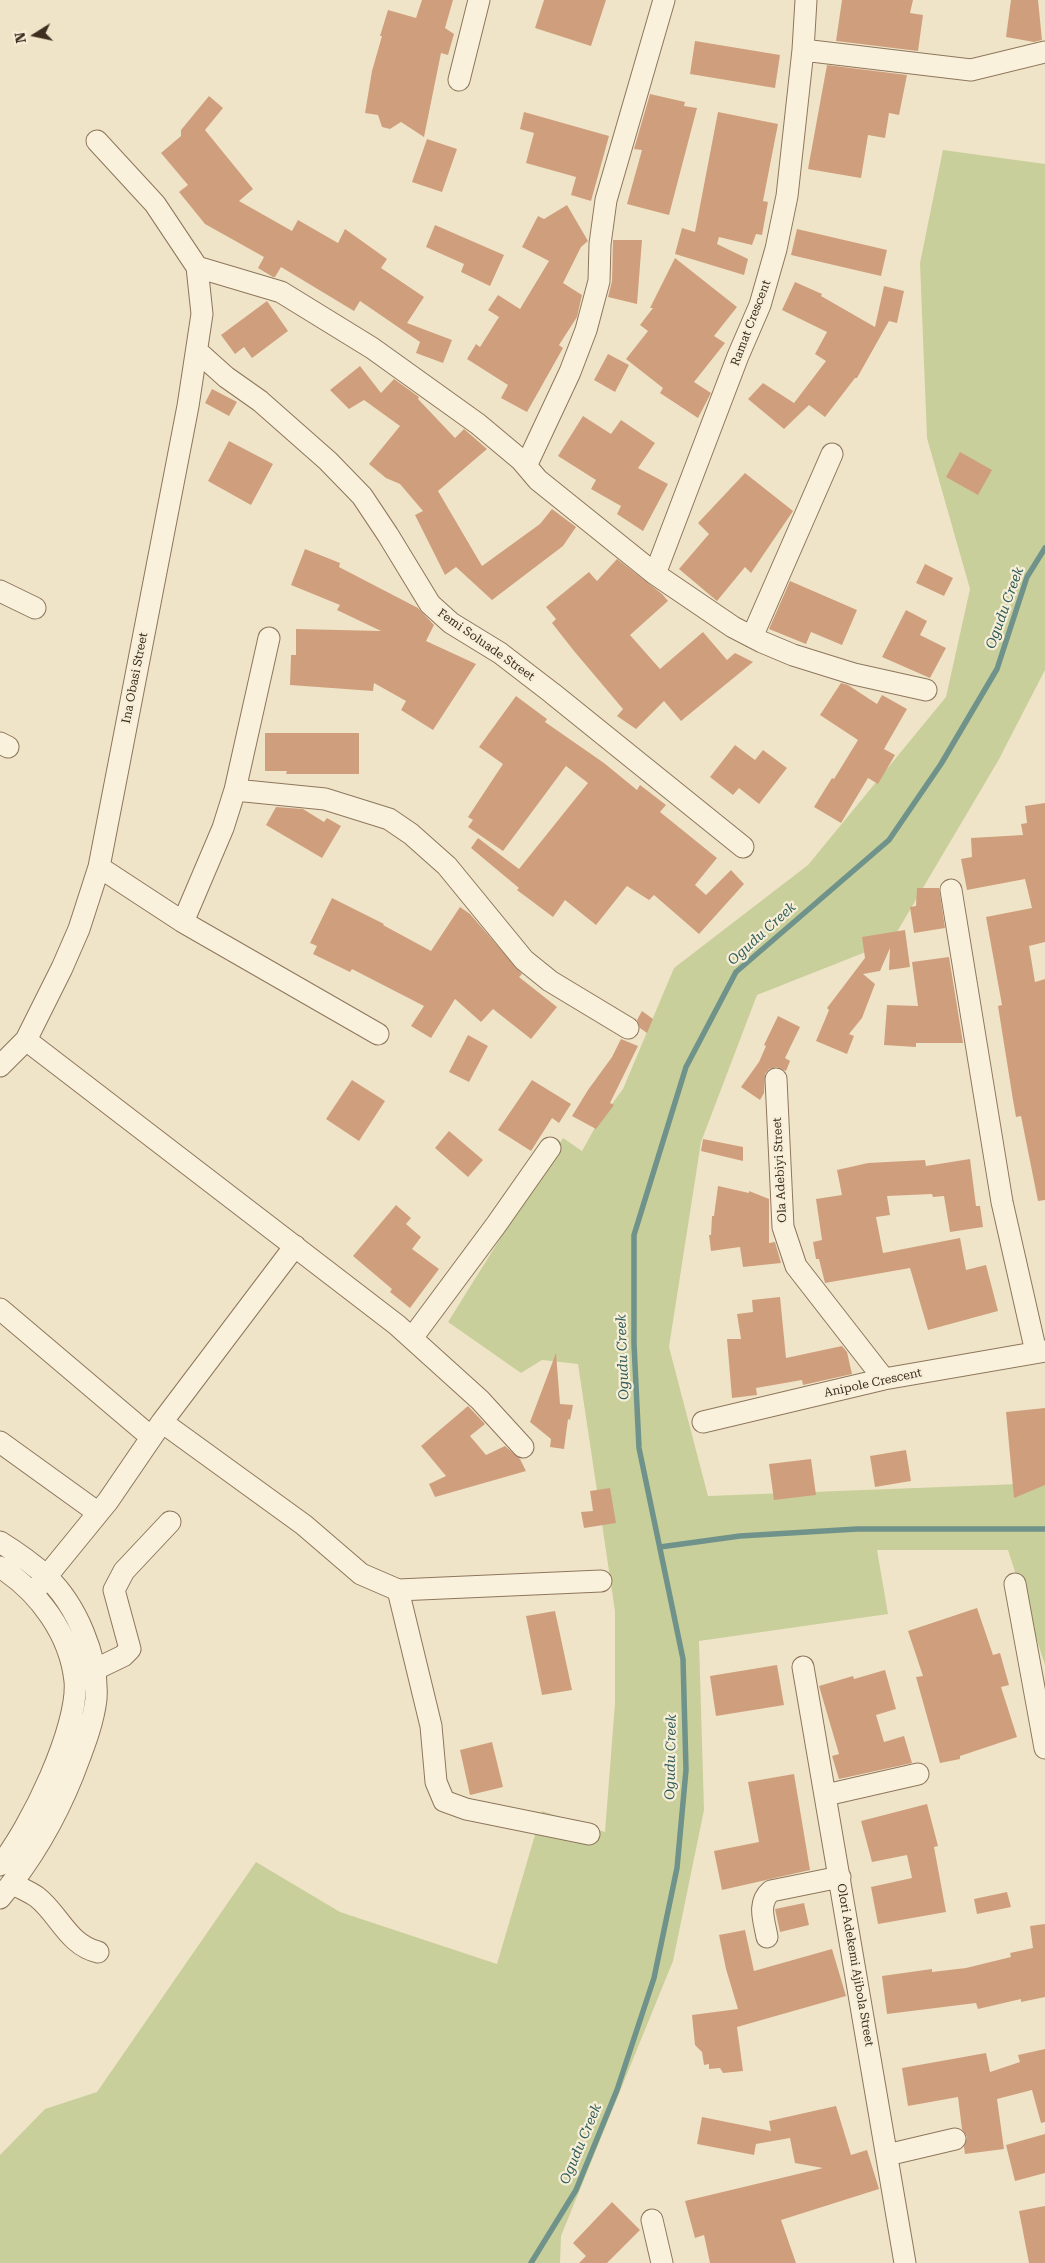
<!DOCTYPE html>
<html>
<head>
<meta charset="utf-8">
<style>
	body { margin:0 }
	#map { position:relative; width:1045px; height:2263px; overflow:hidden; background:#f0e4c8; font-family:"Roboto Serif",serif }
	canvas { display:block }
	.north { position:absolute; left:10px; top:10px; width:50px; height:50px; -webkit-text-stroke:4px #f7eed8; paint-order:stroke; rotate:260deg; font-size:14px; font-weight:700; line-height:20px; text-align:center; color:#3d2e20 }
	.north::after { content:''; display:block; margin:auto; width:18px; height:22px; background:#3d2e20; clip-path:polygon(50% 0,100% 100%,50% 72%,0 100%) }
</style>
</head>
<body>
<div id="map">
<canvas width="1045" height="2263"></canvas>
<div class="north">N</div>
</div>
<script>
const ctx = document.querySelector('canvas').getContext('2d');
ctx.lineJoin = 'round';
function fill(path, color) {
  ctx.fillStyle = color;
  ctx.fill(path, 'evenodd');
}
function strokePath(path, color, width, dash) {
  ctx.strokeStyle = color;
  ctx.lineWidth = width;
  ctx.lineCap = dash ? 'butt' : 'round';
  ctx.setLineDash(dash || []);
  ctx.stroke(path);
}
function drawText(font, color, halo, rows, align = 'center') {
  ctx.font = font + ' "Roboto Serif",serif';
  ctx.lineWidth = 4.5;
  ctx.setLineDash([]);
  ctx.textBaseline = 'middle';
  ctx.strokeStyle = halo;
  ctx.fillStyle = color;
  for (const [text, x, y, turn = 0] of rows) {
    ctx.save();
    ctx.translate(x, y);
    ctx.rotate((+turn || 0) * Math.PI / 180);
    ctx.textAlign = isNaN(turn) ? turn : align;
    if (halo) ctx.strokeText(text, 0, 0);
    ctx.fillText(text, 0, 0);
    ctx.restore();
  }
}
const green = new Path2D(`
	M943,150l102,14v506l-47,91 -107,181 -134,53 -56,147 -32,205 39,149 337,-13v182l-37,-115h-131l11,64 -189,27 5,169 -31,151 -112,275 -1,27h-560v-108l45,-46 52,-17 159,-230 84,50 157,52 45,-153 63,21 10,-129v-92l-37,-247 -36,-4 -21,13 -73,-51 115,-184 19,13 15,-27 26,-35 51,-121 134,-103 138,-168 24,-108 -43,-151 -7,-175z`);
const stream = new Path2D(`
	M660,1547l80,-11 117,-7h188
	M531,2263l45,-73 41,-100 37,-112 23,-110 9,-98 -3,-111 -44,-211 -5,-104v-109l52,-168 50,-95 153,-132 52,-76 56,-95 30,-92 18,-29`);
const building = new Path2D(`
	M422,0h31l-8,28 9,6 -6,21 -7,-2 -17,84 -23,-15 -11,7 -8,-2 -4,-12 -13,-2 7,-42 10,-35h-2l8,-26 28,8z
	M544,0h62l-15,46 -56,-18z
	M842,0h71l-3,13 13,2 -5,36 -82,-10z
	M1011,0h27l4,40 -8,2 -28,-5z
	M695,41l85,14 -5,33 -85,-14z
	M827,65l80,10 -8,40 -10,-2 -4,25 -17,-3 -7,43 -53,-9z
	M650,94l35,8 -1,4 13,2 -28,107 -42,-11 15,-54 -8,-1z
	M209,96l14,12 -18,22 48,59 -14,12 53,30 6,-11 40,23 7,-14 42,30 -6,9 43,29 -17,26 45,17 -9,23 -27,-10 4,-11 -60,-41 -6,10 -73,-44 -6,10h-2l-15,-9 6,-11 -59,-33 -26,-32 9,-7 -27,-32 20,-17v-6z
	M524,112l85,24 -18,65 -20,-6 5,-18 -50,-14 8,-30 -14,-4z
	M718,112l60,12 -15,77 5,1 -6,33 -6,-1 -4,11 -33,-8 -2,7 31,15 -4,16 -69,-21 7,-26 13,4z
	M427,139l30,10 -15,43 -30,-10z
	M567,205l21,36 -7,6 -18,36 19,12 -5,22 -18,28 4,3 -36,64 -26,-14 7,-13 -41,-26 9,-15 4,3 19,-30 -11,-7 10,-15 22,14 29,-48 -27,-14 16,-31 6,3z
	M435,225l69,30 -14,31 -29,-14 3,-8 -38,-17z
	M797,229l90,21 -6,26 -90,-21z
	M613,240h29l-5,64 -29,-7 4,-16z
	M675,258l62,49 -23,29 11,7 -31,39 17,11 -13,25 -38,-25 3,-5 -37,-29 22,-28 -8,-6 13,-17h-3z
	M795,282l27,12 -1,2 54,31 9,-41 20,5 -7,32 -8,-2 -32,57h-2l-30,39 -16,-12 -25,24 -36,-30 15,-16 31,20 32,-42 -11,-7 12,-22 -45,-22z
	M267,301l21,30 -36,27 -8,-11 -9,7 -14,-19z
	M608,354l21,11 -14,27 -21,-12z
	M360,366l21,27 13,-14 25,18 -1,2 37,39 9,-9 23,20 -49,42 44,75 58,-42 12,-15 24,18 -13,19 -71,54 -36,-33 -11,8 -30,-60 8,-4 -23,-27 -14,-6 -17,-14 31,-38 -36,-26 -15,9 -19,-19z
	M212,389l25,13 -8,14 -24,-13z
	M583,416l28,18 10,-14 34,23 -17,25 30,16 -25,47 -26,-17 4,-8 -30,-17 5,-9 -38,-24z
	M229,441l44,23 -22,41 -43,-24z
	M960,452l32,18 -14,25 -32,-18z
	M745,473l48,38 -42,62 -6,-6 -28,34 -38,-32 30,-35 -11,-11z
	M305,549l35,14 -1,4 79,41 16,17 -8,16 50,23 -43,66 -32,-20 5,-9 -32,-18 -1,8 -83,-6 1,-30h5v-26l85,2 -44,-21 3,-5 -49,-20z
	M617,559l45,35 6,7 -38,34 30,34 43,-37 24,28 8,-7 18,9 -72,59 -17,-20 -28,28 -19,-13 6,-7 -49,-58 -22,-28 4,-4 -10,-12 43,-35 8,9z
	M925,564l28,14 -9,18 -28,-13z
	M790,581l67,29 -15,35 -31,-13 -5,12 -37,-15z
	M906,610l21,11 -7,14 26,13 -16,30 -48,-21z
	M841,683l7,2 29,19 5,-9 25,14 -23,40 11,6 -17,29 -10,-6 -27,45 -27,-16 18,-29 2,1 24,-39 -38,-25z
	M516,696l31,23 -2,3 59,41 33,27 3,-5 26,20 -6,7 57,46 -22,27 11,10 25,-25 13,14 -45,50 -45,-39 -5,5 -22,-14 -31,39 -31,-25 -12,17 -36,-27 2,-2 -48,-40 7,-10 41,31 69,-86 -22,-17 -63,85 -35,-24 5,-7 -5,-3 35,-53 -24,-17z
	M265,733h94v41h-73l1,-3h-22z
	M735,745l20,15 8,-10 24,18 -28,36 -20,-16 -6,7 -23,-18z
	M1045,803v139l-16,4 6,36 10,-3v221l-7,1 -17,-85 -5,1 -3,-17 -15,-94 4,-1 -16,-88 46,-9 -7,-29 -58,11 -6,-31 11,-2 -1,-19 52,-3 -2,-11 6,-1 -2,-17z
	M276,807l27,2 21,13 3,-4 14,8 -19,32 -56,-33z
	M917,888h22l6,40 -31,5 -4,-26 6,-1z
	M332,898l52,26 -1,1 48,26 29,-44 10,7 52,60 -3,3 38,30 -26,32 -38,-30 -12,13 -26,-23 -24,39 -20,-12 13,-20 -72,-37 -2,3 -37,-18 4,-8 -7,-3z
	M905,930l5,37 -21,3 1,-22 -10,23 -17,3 12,10 -13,34 -13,16 5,2 -7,18 -31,-13 13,-31 -2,-2 38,-50 -3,-21z
	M949,957l14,86h-47v4l-32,-2 3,-40 31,1 -6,-44z
	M642,1011l11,8 -6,14 -7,-5 -3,-8z
	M778,1016l22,11 -15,31 5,3 -4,10 -10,-4 -7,2 -4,5 -1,19 -4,7 -19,-13 18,-25 7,-16 -2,-1z
	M468,1035l20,11 -19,36 -20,-10z
	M621,1039l17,7 -28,57 4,2 -18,24 -24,-13 16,-26 24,-33z
	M352,1080l33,21 -26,40 -33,-22z
	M532,1080l39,24 -12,19 -7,-5 -21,33 -33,-21z
	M449,1131l34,29 -15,17 -33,-29z
	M703,1139l40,8v14l-42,-10z
	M970,1159l6,47h4l3,21 -33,5 -6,-36 -11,1 -1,-3 -45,2 3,19 -14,2 7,36 77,-15 6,32 20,-5 12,46 -70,19 -18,-62 -85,15 -6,-24h-3l-3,-17 9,-2 -6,-41 26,-4 -5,-25 31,-7 57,-3 1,6z
	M718,1186l31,7v-2l20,8v44l6,-1 6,21 -38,4 -3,-20 -29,4 -2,-16h2l1,-19h2z
	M396,1205l15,13 -5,6 15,13 -9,12 27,20 -29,39 -20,-16 2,-3 -39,-33z
	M780,1297l6,61 56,-12 5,6 5,22 -49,11 -1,-5 -46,8 1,7 -25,3 -5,-59h14l-4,-25 16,-2 -1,-12z
	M556,1353l4,51 13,1 -3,15 -2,-1 -4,30 -14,-2 1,-8 -21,-17z
	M468,1406l17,18 -15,12 16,19 19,-9 15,13 6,12 -91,26 -6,-13 17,-8 -25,-30z
	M1045,1408v77l-31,13 -8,-86z
	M906,1450l5,31 -36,6 -5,-31z
	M811,1459l5,36 -42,5 -5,-36z
	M610,1488l6,35 -32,5 -3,-16 12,-1 -3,-20z
	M977,1608l16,47 7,-2 9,32 -8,2 16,50 -57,19v3l-20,4 -24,-86 7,-1 -15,-45z
	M555,1611l17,79 -30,5 -16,-79z
	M777,1665l7,40 -68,11 -6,-40z
	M885,1670l11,39 -20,6 8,27 20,-6 8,27 -73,16 -7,-23 7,-2 -20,-68 34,-10 1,3z
	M492,1742l11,45 -33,8 -10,-45z
	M794,1774l16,96 -88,20 -8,-39 45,-9 -11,-60z
	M927,1804l11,42 -4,1 12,65 -68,12 -7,-37 41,-9 -5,-23 -35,7 -11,-41z
	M1007,1892l4,15 -34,7 -3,-15z
	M804,1903l5,22 -29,7 -5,-23z
	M1045,1924v73l-24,5v-3l-43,10 -2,-6 -89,11 -5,-38 50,-7v3l34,-4 45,-11 -1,-4 23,-5 -3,-22z
	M745,1930l9,41 78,-22 14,47 -109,31 6,44 -20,2 -3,-5 -11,1v-5l-5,1 -2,-13 -7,-7 -3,-30 46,-6 -12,-40 -7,-34z
	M1045,2049v73l-4,1 -9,-33 -35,9 7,50 -39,5 -1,-7 3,-10 -5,-8 -4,-32 -50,9 -6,-38 84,-15 4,19 30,-10 -2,-7z
	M836,2106l15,49 16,-5 12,39 -98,31 15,43h-86l-6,-28 -9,3 -10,-37 138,-33 -28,-5 -5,-25 -34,6 -2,11 -57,-11 5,-27 69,14 -2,-10z
	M1045,2134v39l-30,8 -9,-36z
	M612,2202l28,28 -33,33h-28l7,-7 -13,-13z
	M1045,2206v57h-16l-10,-52z`);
const minor = new Path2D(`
	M803,50l168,20 74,-18
	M459,80l20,-80
	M97,141l58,63 42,63 84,25 91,56 106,76 43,36 17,20 117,94 78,53 29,15 31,13 61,19 72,16
	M197,351l29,26 34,24 68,60 34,35 26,39 42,69 21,19 49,30 52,40 191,154
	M526,466l44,-94 16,-42 13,-49 1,-37 6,-44 58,-200
	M655,574l83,-218 22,-51 16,-56 11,-53 16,-146 3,-50
	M0,591l35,17
	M752,637l80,-183
	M0,743l8,4
	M235,790l90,9 64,20 22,15 36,32 77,94 26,21 78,47
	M99,867l84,55 195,112
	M951,890l51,312 34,150
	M183,922l40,-94 12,-38 34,-152
	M26,1040l371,285 83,75 43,47
	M0,1066l26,-26 36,-72 17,-39 20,-62 89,-461 14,-92 -5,-47
	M776,1079l7,148 13,39 88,113
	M0,1309l151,128
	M412,1338l84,-113 54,-77
	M162,1422l142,103 57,49 37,16 203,-9
	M703,1422l181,-43 161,-28
	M0,1442l97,70
	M0,1542c16,10 32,21 46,34 30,28 53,81 50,123 -3,26 -14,52 -23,76 -18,45 -42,86 -73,123
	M0,1567c39,25 70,67 75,114 4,46 -45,148 -75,184
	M1015,1584l30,164
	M398,1590l33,136 5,56 8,19 22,8 123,25
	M33,1593l75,-92 54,-79 133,-176
	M803,1667l102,596
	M94,1670l29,-14 7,-7 -16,-59 10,-19 46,-49
	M826,1795l92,-21
	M12,1883c8,5 18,9 25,14 22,17 31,48 61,55
	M767,1937c-3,-17 -10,-34 4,-46l69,-14
	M887,2155l68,-16
	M652,2220l10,43`);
const streetNames = [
	["Ramat Crescent",751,323,-69],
	["Femi Soluade Street",486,645,35],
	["Ina Obasi Street",135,678,-79],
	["Ola Adebiyi Street",780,1170,-93],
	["Anipole Crescent",873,1383,-12],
	["Olori Adekemi Ajibola Street",855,1965,80]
];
const waterNames = [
	["Ogudu Creek",1005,608,-70],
	["Ogudu Creek",762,934,-42],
	["Ogudu Creek",623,1357,-92],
	["Ogudu Creek",671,1757,-89],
	["Ogudu Creek",581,2144,-67]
];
fill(green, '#c9cf9b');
strokePath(stream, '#6f938a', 5.5);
fill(building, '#cf9f7d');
strokePath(minor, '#8d765c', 23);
strokePath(minor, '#faf1dc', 21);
drawText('12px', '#3d2e20', '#f7eed8', streetNames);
drawText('italic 14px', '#2f5d5a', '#f7eed8', waterNames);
</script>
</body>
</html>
